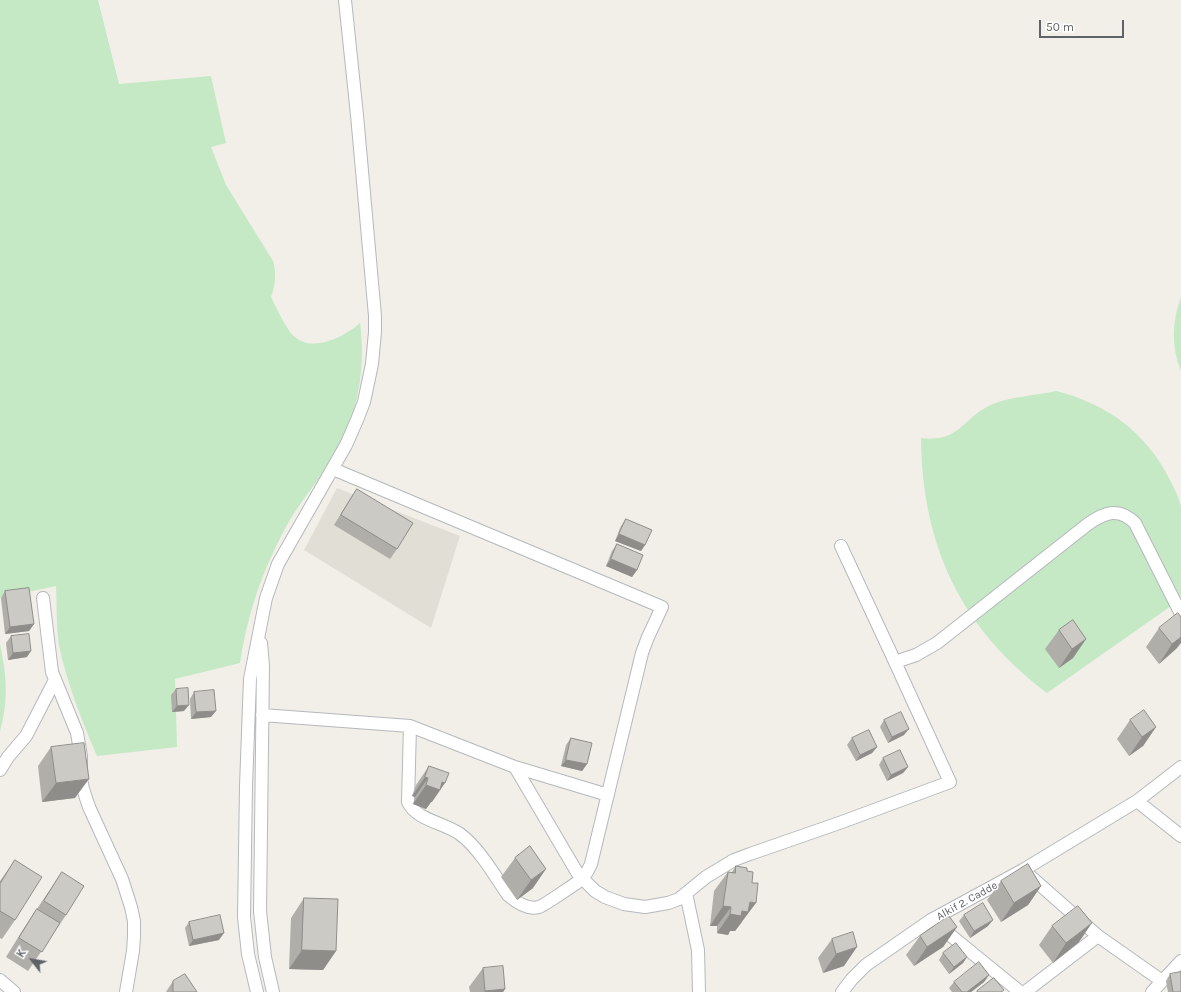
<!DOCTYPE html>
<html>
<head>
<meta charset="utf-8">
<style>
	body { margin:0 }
	#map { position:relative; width:1181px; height:992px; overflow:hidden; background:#f1efe8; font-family:Karla,sans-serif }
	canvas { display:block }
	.north { position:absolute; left:12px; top:940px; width:40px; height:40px; -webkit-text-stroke:3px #fff; paint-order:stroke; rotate:301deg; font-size:11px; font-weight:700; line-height:16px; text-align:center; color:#5f6368 }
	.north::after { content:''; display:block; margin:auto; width:14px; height:18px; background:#5f6368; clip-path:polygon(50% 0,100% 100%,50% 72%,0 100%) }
	.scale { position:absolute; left:1039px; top:20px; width:85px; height:18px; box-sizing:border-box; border:2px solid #5f6368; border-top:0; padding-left:5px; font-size:12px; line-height:14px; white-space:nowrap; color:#5f6368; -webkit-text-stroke:3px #fff; paint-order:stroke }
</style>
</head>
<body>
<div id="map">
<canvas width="1181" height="992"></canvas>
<div class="north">K</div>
<div class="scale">50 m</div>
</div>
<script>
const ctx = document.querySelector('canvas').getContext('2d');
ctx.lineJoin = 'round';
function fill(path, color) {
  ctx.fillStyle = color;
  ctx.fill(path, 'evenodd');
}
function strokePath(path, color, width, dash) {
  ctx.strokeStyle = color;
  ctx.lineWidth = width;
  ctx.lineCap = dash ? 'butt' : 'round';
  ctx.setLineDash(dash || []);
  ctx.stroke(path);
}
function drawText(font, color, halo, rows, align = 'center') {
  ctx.font = font + ' Karla,sans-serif';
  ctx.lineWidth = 3;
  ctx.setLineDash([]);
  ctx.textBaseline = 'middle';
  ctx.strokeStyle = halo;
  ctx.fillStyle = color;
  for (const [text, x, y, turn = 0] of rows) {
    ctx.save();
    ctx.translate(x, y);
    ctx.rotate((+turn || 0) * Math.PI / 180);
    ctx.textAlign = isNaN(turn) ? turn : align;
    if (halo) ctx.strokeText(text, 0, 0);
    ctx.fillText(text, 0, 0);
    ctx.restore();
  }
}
const education = new Path2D(`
	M337,488l123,48 -29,92 -127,-78z`);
const green = new Path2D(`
	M0,0h98l21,84 92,-8 15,67 -15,4 15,38 47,76c4,13 2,24 -2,36 5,10 16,34 24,40 18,16 51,-1 65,-14 6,47 -2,93 -27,134 -14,24 -33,44 -46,68 -25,46 -39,87 -47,138l-65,16 2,68 -80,9c-15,-35 -31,-75 -38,-111 -3,-20 -2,-39 -3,-59l-56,12z
	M1181,297v74c-10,-25 -9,-49 0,-74z
	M1056,391c51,13 90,41 114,89 4,8 10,19 11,28 0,10 0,20 0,30 0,21 0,41 0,61l-134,94c-86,-65 -125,-147 -126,-255 40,5 41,-21 72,-34 17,-7 45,-9 63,-13z
	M0,644c2,10 4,21 5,31 2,18 0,39 -5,56z`);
const street = new Path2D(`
	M333,469l329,138 -14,30 -6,16 -51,211c-2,5 -5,10 -8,14 -3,3 -40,28 -44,29 -11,3 -23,-5 -31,-12 -13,-19 -29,-47 -48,-61 -15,-11 -44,-14 -52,-32l2,-76
	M43,598l9,74 25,61 4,23v23l2,10 6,18 33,72 9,28 3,14v15l-1,15 -7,41
	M261,643l2,23 -3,245 5,46 8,35
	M895,662l21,-7 21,-12 151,-119c17,-12 31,-17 47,-1l46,91
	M262,715l148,11 105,41 93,28
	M515,767l63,107 17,17 10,6 19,7 21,3 23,-4 11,-4 27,-22 28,-17 16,-6 92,-32 108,-40 -55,-120 -54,-116
	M0,770l8,-13 18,-21 29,-56
	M1137,801l44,35
	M1030,876l68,60 64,45
	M686,893l12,57 1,42
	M939,926l81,66
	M0,980l14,12
	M257,992l-9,-38 -4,-37 2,-131 4,-107 16,-81 12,-34 68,-119 11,-25 7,-18 8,-38 3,-32v-16l-18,-201 -12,-115
	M842,992l10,-13 14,-14 65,-45 92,-50 114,-69 44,-34
	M1025,992l73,-56
	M1152,992l29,-31`);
const wall = new Path2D(`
	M357,489l40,60 -7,10 -56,-34 16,-26z
	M626,519l19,26 -4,6 -26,-10 6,-15z
	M617,544l20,26 -5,7 -26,-11 6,-15z
	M5,591l29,33 -5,7 -24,3 -4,-36z
	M1159,628l18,20 -18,16 -13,-17z
	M1059,630l27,9 -13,19 -14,10 -14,-19z
	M11,636l16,21 -19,3 -2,-17z
	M176,689l8,22 -12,1 -1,-17z
	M194,692l17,25 -20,2 -1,-20z
	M884,720l20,15 -16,8 -8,-16z
	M1130,720l26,7 -13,19 -14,10 -12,-17z
	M571,738l16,26 -5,7 -21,-5 5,-21z
	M852,738l25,9 -5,6 -16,8 -9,-16z
	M51,747l24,51 -33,4 -4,-36z
	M883,758l25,9 -5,6 -16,8 -8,-16z
	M429,766l3,36h-1l-5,7 -13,-5 2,-7 -3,-1 4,-11z
	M530,846l3,42 -16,12 -16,-23 14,-19z
	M15,860v60l-13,19 -2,-1v-57z
	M736,866l6,56 -7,9h-5l-2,4 -11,-2v-7h-7l4,-35 14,-19h4z
	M62,872l4,43 -38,56 -22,-14 18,-29z
	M1001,881l40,5 -13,19 -27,17 -14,-22z
	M304,898l32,53 -13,19 -34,-1 2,-51z
	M964,915l24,11 -18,12 -11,-17z
	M189,922l30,18 -30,6 -4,-18z
	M1052,926l27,16 -26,21 -14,-18z
	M957,927l-14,20 -29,19 -8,-11 14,-19z
	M832,939l12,27 -21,7 -5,-15z
	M943,953l24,4 -4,6 -14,11 -10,-14z
	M483,968l22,21 -2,3h-33l-1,-5z
	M1170,974l11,18h-13l-2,-11z
	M989,975l-5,7 -13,10h-19l-3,-4 5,-6z
	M173,981l24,11h-31z`);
const shadedWall = new Path2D(`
	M619,534l26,11 -4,6 -26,-10z
	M611,559l26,11 -5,7 -26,-11z
	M34,624l-5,7 -24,3 5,-7z
	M1181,637v6l-4,5 -18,16 13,-20z
	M1086,639l-13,19 -14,10 13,-19z
	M31,651l-4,6 -19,3 5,-7z
	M189,705l-5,6 -12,1 5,-6z
	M216,711l-5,6 -20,2 5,-7z
	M1156,727l-13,19 -14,10 13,-19z
	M909,729l-5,6 -16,8 4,-6z
	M877,747l-5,6 -16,8 4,-6z
	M566,760l21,4 -5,7 -21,-5z
	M908,767l-5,6 -16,8 4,-6z
	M425,777l3,1 -13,19 -3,-1z
	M89,779l-14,19 -33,4 14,-19z
	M442,782l3,1 -13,19h-1l-5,7 -13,-5 13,-19z
	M546,869l-13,19 -16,12 14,-20z
	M1041,886l-13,19 -27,17 13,-19z
	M750,902l6,1 -21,28h-5l-2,4 -11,-2 13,-19 12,-3z
	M723,906l8,1 -14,19h-7z
	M993,920l-5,6 -18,12 4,-7z
	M1092,923l-13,19 -26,21 13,-20z
	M957,927l-14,20 -29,19 13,-19z
	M224,933l-5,7 -30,6 4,-6z
	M857,947l-13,19 -21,7 13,-19z
	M302,950l34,1 -13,19 -34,-1z
	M967,957l-4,6 -14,11 5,-7z
	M989,975l-5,7 -13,10h-4z
	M505,989l-2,3h-19l1,-1z`);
const building = new Path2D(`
	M357,489l56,34 -16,26 -56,-34z
	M626,519l26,11 -7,15 -26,-11z
	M617,544l26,11 -6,15 -26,-11z
	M29,588l5,36 -24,3 -5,-36z
	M1178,613l3,4v20l-9,7 -13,-16z
	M1073,620l13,19 -14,10 -13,-19z
	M29,634l2,17 -18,2 -2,-17z
	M188,688l1,17 -12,1 -1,-17z
	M214,690l2,21 -20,1 -2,-20z
	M1144,710l12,17 -14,10 -12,-17z
	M901,712l8,17 -17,8 -8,-17z
	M869,730l8,17 -17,8 -8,-17z
	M571,738l21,5 -5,21 -21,-4z
	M84,743l5,36 -33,4 -5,-36z
	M900,750l8,17 -17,8 -8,-17z
	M429,766l20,7 -4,10 -3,-1 -2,8 -14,-5 2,-7 -3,-1z
	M530,846l16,23 -15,11 -16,-22z
	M15,860l27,17 -27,43 -15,-9v-27z
	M1028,864l13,22 -27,17 -13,-22z
	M736,866l11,2v3l6,1 -1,11h6l-2,20 -6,-1 -2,10 -6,-1 -1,5 -11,-2 1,-7 -8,-1 5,-34 7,1z
	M62,872l22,14 -18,29 -22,-14z
	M304,898l34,1 -2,52 -34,-1z
	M983,903l10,17 -19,11 -10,-16z
	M1078,906l14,17 -26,20 -14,-17z
	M37,909l23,14 -18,29 -23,-14z
	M220,915l4,18 -31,7 -4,-18z
	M949,916l8,11 -30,20 -7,-11z
	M853,932l4,15 -21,7 -4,-15z
	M956,943l11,14 -13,10 -11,-14z
	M979,962l10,13 -22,17h-5l-8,-10z
	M503,966l2,23 -20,2 -2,-23z
	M1181,972v20h-8l-3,-18z
	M185,974l12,18h-24v-11z
	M994,978l10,12 -3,2h-24v-1z`);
const streetNames = [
	["Alkif 2. Cadde",967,901,-29]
];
fill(education, '#e1ded6');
fill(green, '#c5e8c5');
strokePath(street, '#b5b8bc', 14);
strokePath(street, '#fff', 12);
fill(wall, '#afaea9');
fill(shadedWall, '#8f8d8a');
fill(building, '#cccac5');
strokePath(building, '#8f8d8a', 1);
drawText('11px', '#5f6368', '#fff', streetNames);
</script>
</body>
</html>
